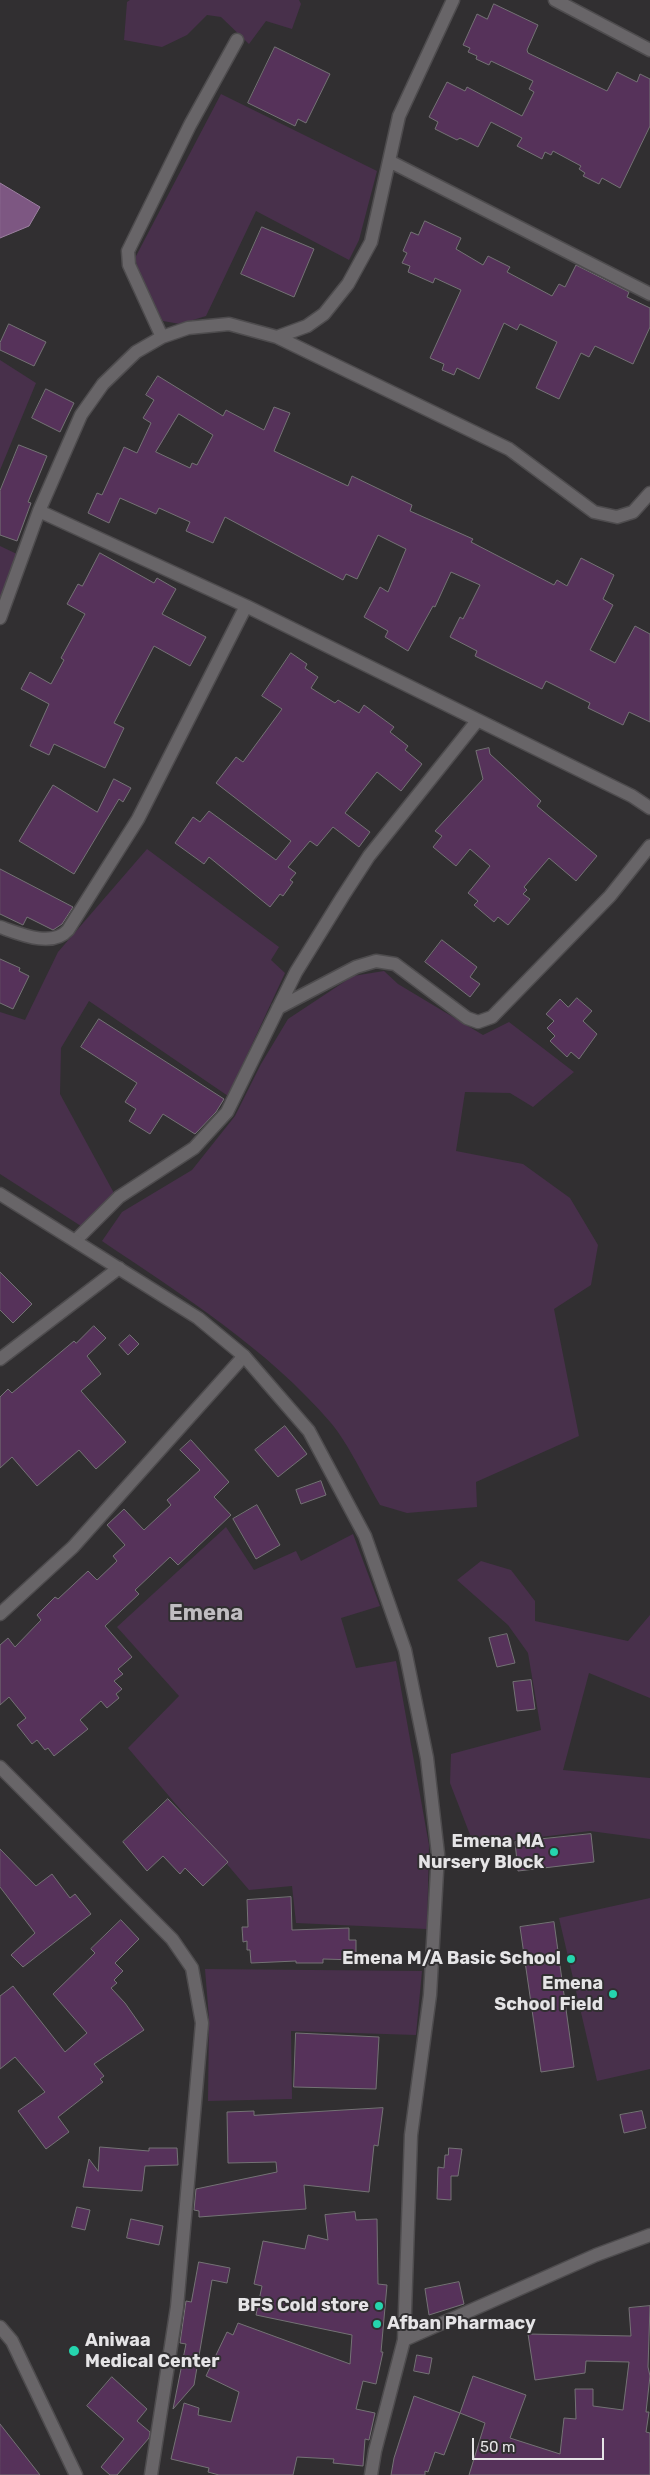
<!DOCTYPE html>
<html>
<head>
<meta charset="utf-8">
<style>
	body { margin:0 }
	#map { position:relative; width:650px; height:2475px; overflow:hidden; background:#312f31; font-family:Rubik,sans-serif }
	canvas { display:block }
	.scale { position:absolute; left:472px; top:2438px; width:132px; height:22px; box-sizing:border-box; border:2px solid #e5e4e6; border-top:0; padding-left:6px; font-size:15px; line-height:18px; white-space:nowrap; color:#e5e4e6; -webkit-text-stroke:4px #312f31; paint-order:stroke }
</style>
</head>
<body>
<div id="map">
<canvas width="650" height="2475"></canvas>
<div class="scale">50 m</div>
</div>
<script>
const ctx = document.querySelector('canvas').getContext('2d');
ctx.lineJoin = 'round';
function fill(path, color) {
  ctx.fillStyle = color;
  ctx.fill(path, 'evenodd');
}
function strokePath(path, color, width, dash) {
  ctx.strokeStyle = color;
  ctx.lineWidth = width;
  ctx.lineCap = dash ? 'butt' : 'round';
  ctx.setLineDash(dash || []);
  ctx.stroke(path);
}
function drawText(font, color, halo, rows, align = 'center') {
  ctx.font = font + ' Rubik,sans-serif';
  ctx.lineWidth = 4;
  ctx.setLineDash([]);
  ctx.textBaseline = 'middle';
  ctx.strokeStyle = halo;
  ctx.fillStyle = color;
  for (const [text, x, y, turn = 0] of rows) {
    ctx.save();
    ctx.translate(x, y);
    ctx.rotate((+turn || 0) * Math.PI / 180);
    ctx.textAlign = isNaN(turn) ? turn : align;
    if (halo) ctx.strokeText(text, 0, 0);
    ctx.fillText(text, 0, 0);
    ctx.restore();
  }
}
const green = new Path2D(`
	M130,0h169l2,4 -9,25 -26,-8 -17,23 -28,-27 -14,-2 -20,20 -25,12 -38,-7 3,-38z
	M221,94l156,77 -18,69 -10,20 -93,-49 -50,105 -26,8 -17,-3 -23,-42 -5,-21z
	M0,360l36,23 -36,87z
	M0,546l19,9 -19,47z
	M147,849l132,98 -8,13 14,13 -57,123 -139,-95 -28,47 -1,46 55,101 -31,33 -84,-54v-162l25,8 33,-68z
	M384,971l14,13 85,51 26,-13 65,50 -41,35 -23,-14 -45,-1 -9,59 67,13 47,34 28,47 -7,40 -37,24 25,127 -103,46 1,25 -70,6 -27,-8c-14,-24 -32,-62 -49,-82 -63,-74 -149,-128 -229,-182l20,-29 70,-42 43,-54 26,-52 27,-45 65,-43z
	M226,1527l28,43 42,-19 5,10 52,-27 27,72 -39,12 15,50 40,-7 33,184 -2,84 -131,-6 -4,-37 -43,4 -121,-142 51,-52 -62,-69z
	M481,1561l30,9 24,31v20l93,20 22,-26v83l-61,-25 -26,97 87,8v61l-60,-8 -116,14 -24,-62 1,-29 90,-24 -13,-77 -20,-28 -51,-45z
	M650,1898v171l-53,12 -38,-163z
	M205,1969l217,2 -6,64 -125,-4 1,68 -84,2 1,-83z`);
const water = new Path2D(`
	M0,183l40,24 -11,19 -29,12z`);
const building = new Path2D(`
	M494,4l44,21 -11,25 1,3 79,38 10,-19 20,10 3,-8 10,5v47l-30,62 -18,-10 -3,6 -16,-8 2,-3 -6,-4 2,-3 -28,-15 -2,4 -6,-3 -3,7 -25,-13 5,-8 -31,-16 -13,25 -18,-9 -3,2 -22,-11 3,-7 -9,-5 18,-35 18,9 2,-4 55,29 12,-24 -5,-3 4,-8 -42,-20 -2,4 -13,-6 1,-3 -9,-4 2,-4 -7,-3 14,-31 10,5z
	M275,47l55,27 -24,49 -8,-4 -3,7 -47,-23z
	M425,221l36,17 -5,11 27,16 5,-9 22,11 -3,5 45,24 7,-12 6,3 11,-22 53,27 -2,5 23,11v19l-17,37 -38,-18 -6,11 -8,-4 -22,46 -23,-11 21,-46 -37,-18 -3,6 -13,-7 -25,56 -22,-11 -3,7 -12,-5 2,-6 -14,-6 31,-68 -26,-12 -2,5 -25,-11 2,-6 -8,-3 5,-10 -4,-2 8,-19 7,3z
	M262,227l52,22 -20,48 -53,-23z
	M9,324l37,18 -12,24 -34,-16v-7z
	M158,376l65,40 3,-6 38,20 10,-23 16,6 -16,38 74,35 4,-10 60,29 -2,6 63,28 -2,3 83,43 3,-5 10,6 14,-28 33,17 -11,24 10,6 -23,45 25,13 20,-37 15,8v88l-21,-10 -6,13 -35,-17 2,-5 -44,-22 -4,8 -39,-19 -28,-14 2,-5 -27,-14 10,-20 3,2 17,-34 -29,-13 -16,35 -2,-1 -25,45 -23,-14 3,-6 -24,-14 16,-30 8,5 18,-43 -28,-14 -21,44 -11,-5 -3,6 -118,-63 -12,26 -27,-12 4,-9 -31,-14 -3,6 -36,-16 -11,25 -21,-10 9,-20 5,2 22,-48 13,6 14,-30 -8,-5 11,-18 -8,-5zM179,414l34,21 -16,30 -5,-2 -2,5 -34,-16z
	M46,389l28,14 -14,29 -28,-14z
	M19,445l28,11 -19,46 3,1 -14,38 -17,-6v-44z
	M100,553l54,30 3,-5 19,11 -14,25 44,23 -16,29 -36,-20 -40,77 10,5 -19,40 -51,-24 -5,11 -19,-9 19,-42 -28,-15 9,-17 21,12 13,-24 -3,-2 24,-44 -18,-10 11,-20 4,2z
	M291,653l16,11 -2,4 13,9 -7,11 24,15 3,-3 21,13 5,-8 30,22 -4,5 18,14 -3,4 17,14 -21,27 -24,-19 -32,41 25,19 -11,15 -26,-20 -16,19 -7,-5 -22,26 8,6 -6,7 3,2 -10,14 -3,-2 -10,13 -61,-50 -5,7 -29,-21 18,-26 7,5 9,-11 67,49 15,-19 -75,-58 20,-26 7,5 39,-53 -20,-13z
	M489,748l1,6 51,47 -4,5 60,50 -21,25 -27,-23 -25,29 3,3 -4,4 7,5 -22,26 -10,-8 -4,5 -20,-17 4,-4 -10,-8 22,-27 -20,-17 -14,17 -23,-19 9,-11 -7,-5 48,-52 -7,-28z
	M114,779l17,9 -8,14 -4,-3 -45,75 -55,-33 34,-56 44,27z
	M0,869l73,38 -11,17 -9,6 -26,-13 -4,8 -23,-11z
	M442,940l35,27 -7,10 10,7 -10,13 -45,-35z
	M0,959l20,9 -1,3 10,5 -16,33 -13,-6z
	M577,998l15,13 -9,10 14,13 -18,25 -8,-7 -4,5 -17,-16 5,-5 -8,-8 7,-7 -8,-7 14,-15 8,8z
	M99,1019l125,80 -8,13 -21,22 -32,-20 -13,20 -21,-13 7,-12 -11,-7 12,-19 -56,-36z
	M0,1272l32,32 -19,19 -13,-13z
	M94,1326l12,12 -19,18 14,18 -20,17 45,51 -30,27 -17,-19 -42,36 -25,-29 -12,11v-71l8,-8 4,4 62,-52 2,2z
	M130,1335l9,9 -11,11 -9,-10z
	M285,1426l22,28 -29,23 -23,-27z
	M191,1440l38,42 -15,15 17,18 -53,50 -8,-8 -35,33 4,4 -34,32 27,31 -14,12 5,5 -9,7 8,8 -6,5 3,4 -12,10 -6,-7 -21,19 8,9 -34,27 -6,-8 -3,2 -8,-10 -5,4 -15,-19 9,-7 -17,-21 -9,8v-60l8,-7 7,9 26,-27 -4,-5 18,-18 3,2 30,-28 9,9 20,-19 -4,-5 12,-11 -18,-20 17,-16 20,21 27,-25 -4,-5 33,-30 -20,-20z
	M321,1481l5,14 -25,9 -5,-14z
	M257,1505l23,40 -24,14 -23,-40z
	M507,1634l8,29 -18,4 -8,-29z
	M531,1680l4,29 -18,2 -4,-29z
	M168,1799l60,63 -25,24 -18,-18 -5,6 -17,-18 -16,15 -24,-29z
	M591,1834l3,28 -76,9 -3,-29z
	M0,1849l36,37 16,-12 18,24 5,-4 16,20 -68,53 -12,-12 24,-22 -35,-46z
	M291,1897l1,33 57,-2v12h7v20l-33,-1v4h-27v-2l-45,2 -1,-13h-3v-9l-4,1 -1,-15h6l-1,-27z
	M121,1920l18,19 -24,24 8,8 -9,9 3,3 -6,5 14,15 19,27 -50,34 10,12 -4,3 3,3 -45,35 11,15 -23,17 -28,-38 27,-19 -30,-35 -15,12v-73l13,-10 52,66 22,-19 -34,-39 42,-41 -4,-4z
	M554,1922l20,145 -33,5 -21,-145z
	M296,2033l83,4 -3,52 -82,-2z
	M383,2108l-5,38 -4,-1 -5,47 -65,-7 2,24 -107,8v-6l-5,-1 2,-21 81,-17 -1,-10 -48,1 -1,-51 27,-1v4z
	M642,2111l4,17 -22,5 -4,-18z
	M100,2147l49,4v-3h28l1,17 -33,1 -3,25 -59,-4 6,-28 9,12z
	M449,2148l13,1 -4,27h-7v24l-14,-1 1,-32 6,1 1,-13h3z
	M77,2207l13,3 -5,20 -13,-3z
	M355,2212l1,8 21,-1 1,65 9,1 -6,67h2l-7,32 -13,-3 -7,28 19,4 -6,27 -4,-1 -2,27 -30,-3 1,-4 -37,-2 -4,18h-74l-11,-3 1,-4 -38,-9 13,-56 15,5 -1,7 33,7 8,-30 -33,-16 21,-44 6,3 5,-12 112,41 2,-29 -96,-20 6,-29 -8,-2 9,-43 42,8 3,-14 20,5 -3,-25z
	M131,2219l32,7 -4,19 -32,-7z
	M199,2262l31,6 -3,15 -15,-3 -18,105 -21,24 13,-65 -6,-1 6,-42 5,1z
	M459,2282l5,22 -35,11 -4,-26z
	M650,2306l-2,61 2,9 -4,36h3l-3,20 4,1v42h-181l16,-52 -25,-10 -16,42 -9,-3 -7,20 -3,-1v4h-34l3,-17 20,-62 46,17 13,-37 53,19 -16,43 50,16 4,-36 12,1 -1,-30h18v17l30,4 6,-48 -43,-1 -1,12 -50,7 -7,-46 103,2 -2,-28z
	M417,2355l15,3 -3,16 -15,-3z
	M112,2377l35,32 -10,12 13,11 -1,6 -32,37h-7l-9,-8 23,-28 -37,-33z
	M0,2424l40,51h-40z`);
const minor = new Path2D(`
	M555,0l95,50
	M389,161l261,133
	M162,337l-33,-72 -1,-14 62,-126 47,-85
	M277,337l30,-11 17,-12 24,-30 23,-42 28,-126 54,-116
	M39,511l207,95 386,190 18,12
	M0,618l39,-107 42,-96 22,-31 33,-32 26,-15 26,-9 41,-4 48,13 232,112 85,63 23,5 16,-5 17,-19
	M0,927c20,7 52,21 68,3l70,-111 108,-213
	M278,1008l78,-41 20,-6 19,3 72,54 11,4 14,-5 118,-121 40,-50
	M76,1240l43,-43 75,-49 33,-36 69,-140 47,-76 26,-40 108,-135
	M0,1359l119,-91
	M0,1614l73,-67 171,-191
	M0,1767l172,172 20,29 10,55 -25,284 -26,168
	M0,2327l12,14 64,134`);
const tertiary = new Path2D(`
	M0,1194l198,124 46,38 65,75 56,105 40,114 22,108 11,96 -8,141 -19,140 -7,205 -29,111 -4,24
	M404,2340l192,-85 54,-20`);
const markers = [
	[554,1852,5,"#25d5ae"],
	[571,1959,5,"#25d5ae"],
	[613,1994,5,"#25d5ae"],
	[379,2306,5,"#25d5ae"],
	[377,2324,5,"#25d5ae"],
	[74,2351,6,"#25d5ae"]
];
const poiNames = [
	["Emena MA",544,1842],
	["Nursery Block",544,1863],
	["Emena M/A Basic School",561,1959],
	["Emena",603,1984],
	["School Field",603,2005],
	["BFS Cold store",369,2306],
	["Afban Pharmacy",387,2324,"left"],
	["Aniwaa",85,2341,"left"],
	["Medical Center",85,2362,"left"]
];
const districtNames = [
	["Emena",206,1614]
];
fill(green, '#48304b');
fill(water, '#7d5782');
strokePath(water, '#9c81a0', 1);
fill(building, '#56325a');
strokePath(building, '#747275', 1);
strokePath(minor, '#4e4c4e', 15);
strokePath(tertiary, '#4e4c4e', 15);
strokePath(minor, '#686568', 12);
strokePath(tertiary, '#686568', 12);
for (const [x, y, r, color] of markers) {
  const dot = new Path2D();
  dot.arc(x, y, r, 0, 2 * Math.PI);
  ctx.fillStyle = color;
  ctx.fill(dot);
  strokePath(dot, '#312f31', 2);
}
drawText('bold 18px', '#e5e4e6', '#312f31', poiNames, 'right');
drawText('bold 22px', '#c0bdc1', '#312f31', districtNames);
</script>
</body>
</html>
